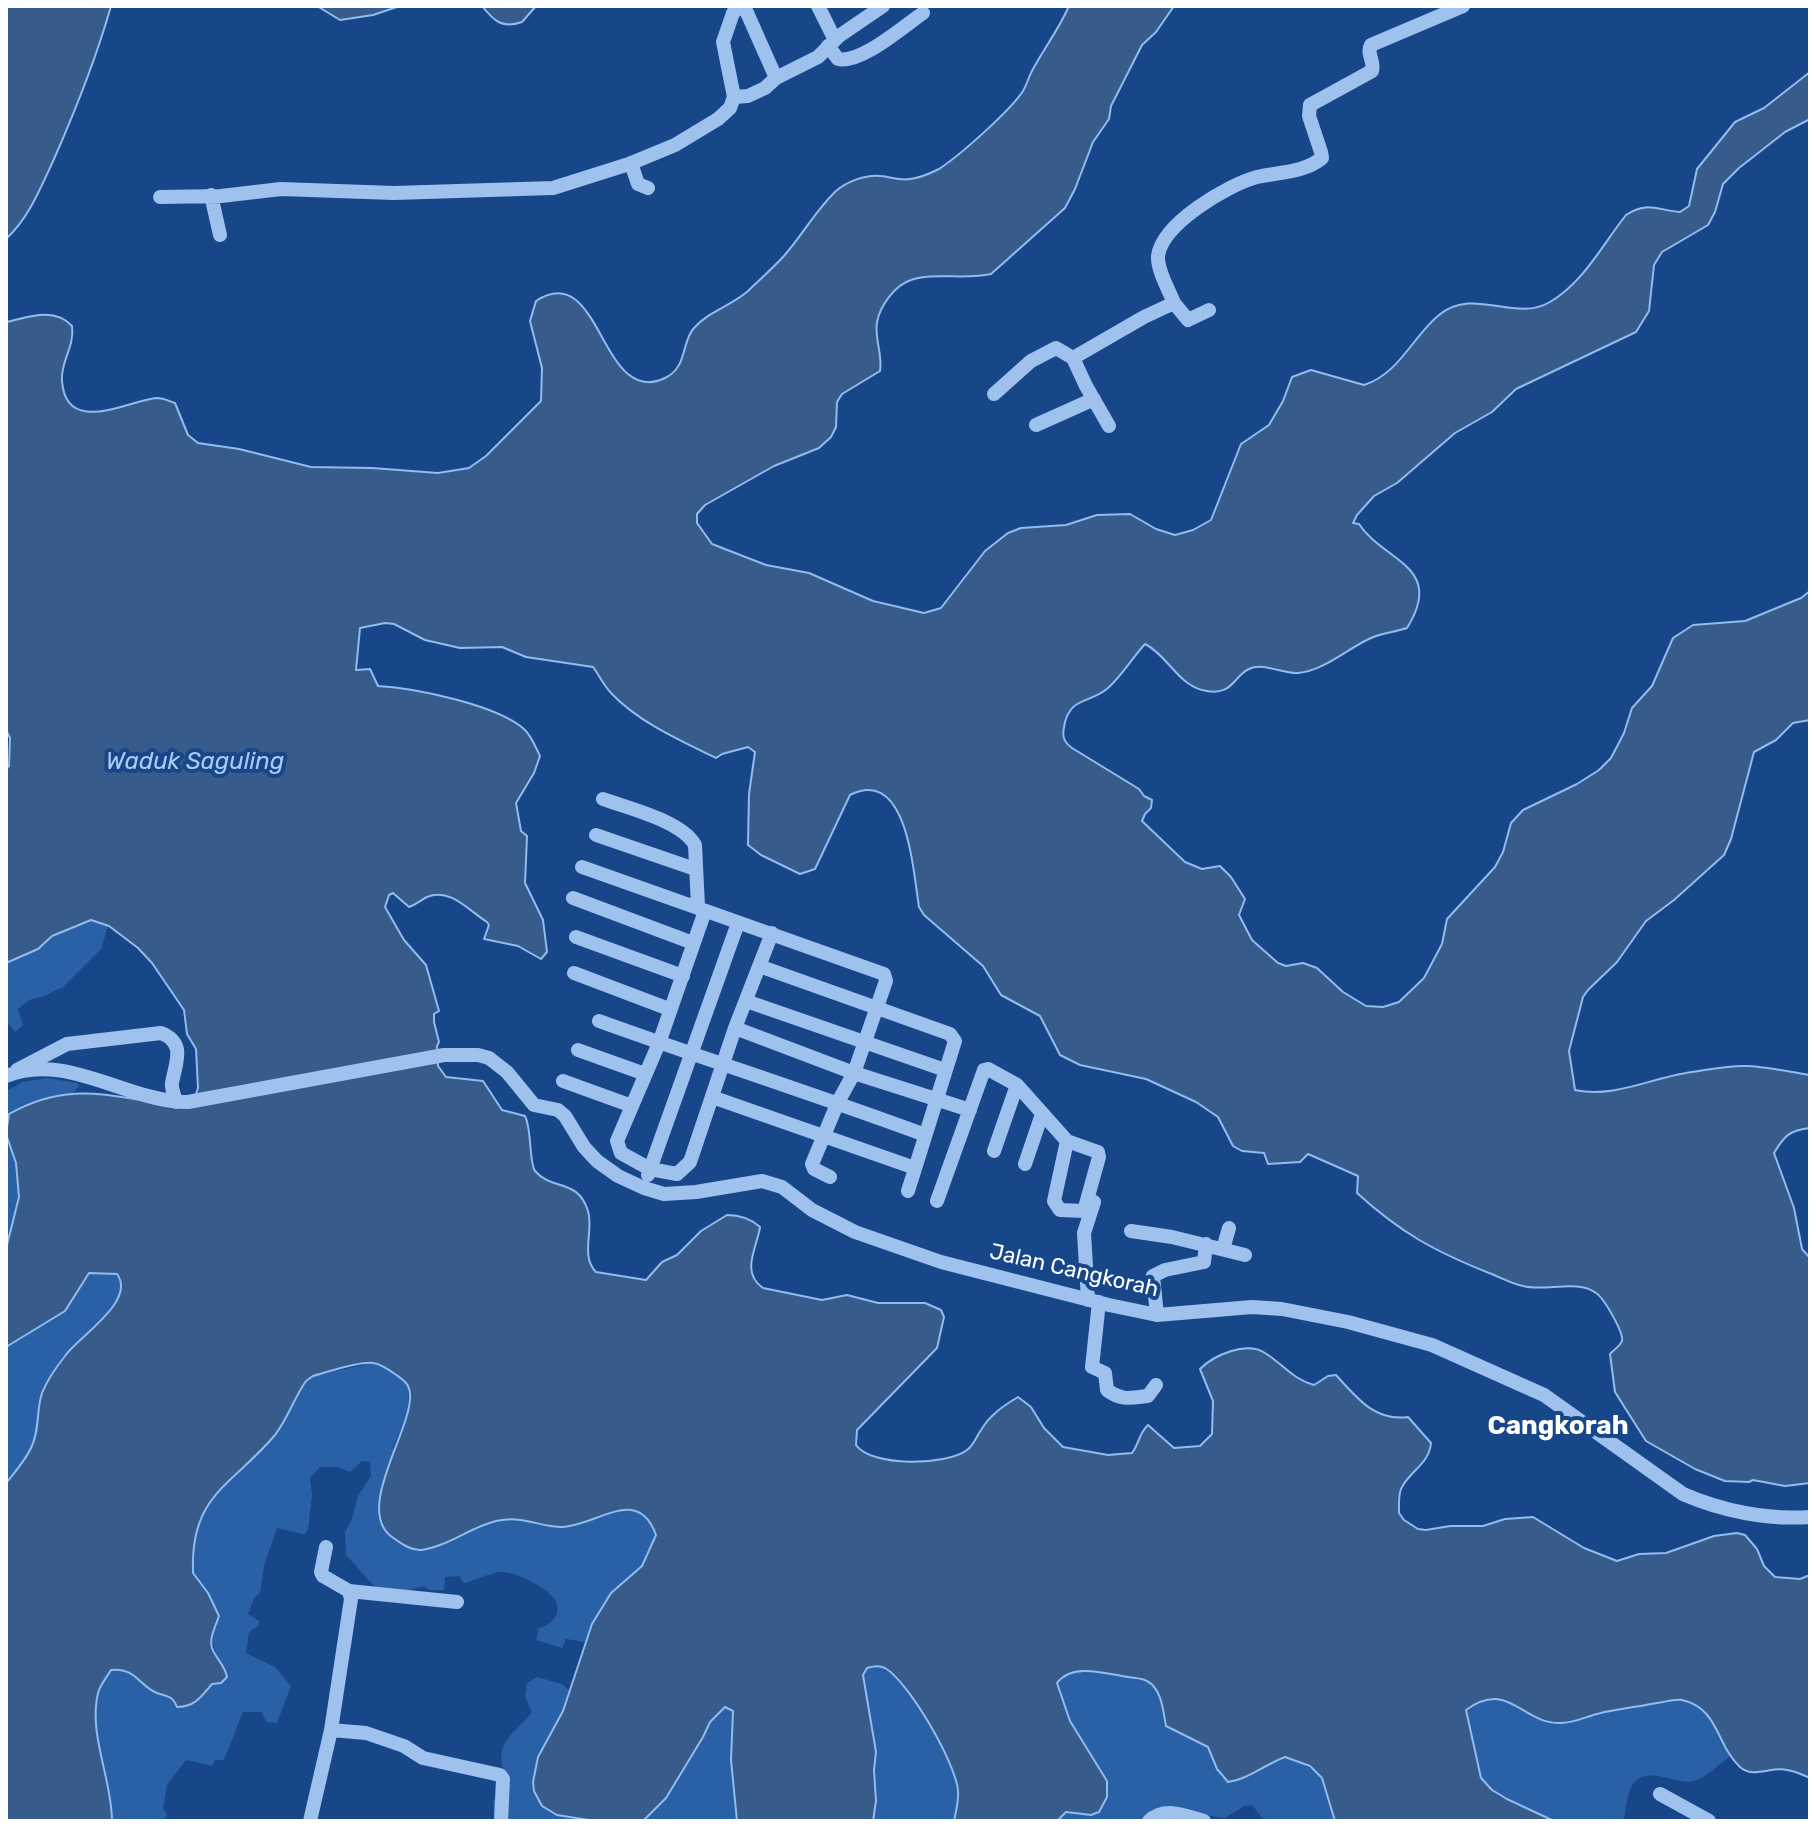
<!DOCTYPE html>
<html>
<head>
<meta charset="utf-8">
<style>
	body { margin:0 }
	#map { position:relative; width:1816px; height:1827px; overflow:hidden; background:#174788; font-family:Rubik,sans-serif }
	canvas { display:block }
	.frame { position:absolute; inset:0; border:8px solid #fff; pointer-events:none }
</style>
</head>
<body>
<div id="map">
<canvas width="1816" height="1827"></canvas>
<div class="frame"></div>
</div>
<script>
const ctx = document.querySelector('canvas').getContext('2d');
ctx.lineJoin = 'round';
function fill(path, color) {
  ctx.fillStyle = color;
  ctx.fill(path, 'evenodd');
}
function strokePath(path, color, width, dash) {
  ctx.strokeStyle = color;
  ctx.lineWidth = width;
  ctx.lineCap = dash ? 'butt' : 'round';
  ctx.setLineDash(dash || []);
  ctx.stroke(path);
}
function drawText(font, color, halo, rows, align = 'center') {
  ctx.font = font + ' Rubik,sans-serif';
  ctx.lineWidth = 8;
  ctx.setLineDash([]);
  ctx.textBaseline = 'middle';
  ctx.strokeStyle = halo;
  ctx.fillStyle = color;
  for (const [text, x, y, turn = 0] of rows) {
    ctx.save();
    ctx.translate(x, y);
    ctx.rotate((+turn || 0) * Math.PI / 180);
    ctx.textAlign = isNaN(turn) ? turn : align;
    if (halo) ctx.strokeText(text, 0, 0);
    ctx.fillText(text, 0, 0);
    ctx.restore();
  }
}
const green = new Path2D(`
	M91,920l17,6 -7,23 -38,38 -19,9 -15,4 -11,9 5,16 -8,7 -9,-11v-58l32,-14 13,-13z
	M47,1078l30,5 2,3 -6,7 -42,9 -22,12 -3,13v-36l17,-9z
	M6,1134l10,29 3,34 -13,52z
	M108,1272c45,12 -32,69 -43,82 -8,10 -17,26 -22,38 -7,17 -3,38 -11,55 -6,14 -17,24 -26,36v-136l59,-36 24,-38z
	M372,1363l15,5 21,16 1,25 -16,39 35,100c29,-12 63,-32 95,-30 15,1 28,10 43,8 33,-4 73,-39 90,9l-14,31 -31,27 -19,31 -7,18 -19,-3 -4,9 -26,-8 3,-12c12,-2 24,-15 16,-28 -8,-13 -41,-29 -55,-28 -6,0 -28,9 -36,11l-5,-7 -14,1 -1,13h-15l-5,-4 -27,7 -22,-6 -29,-32 -1,-23 7,-13 6,-23 13,-20 -1,-14 -8,-1 -12,11 -13,-5h-17l-10,11 2,17 -4,34 -2,4 -4,1 -25,-6 -13,38 -4,27 -6,5 -6,16 11,7v4l-10,7 -3,21 29,14 16,19 -14,37 -11,-1 -4,-10h-19l-19,48h-9l-3,6 -26,-6 -19,25 -4,24 4,5 -3,7h-52c0,-42 -24,-87 -14,-128 2,-8 9,-16 13,-23 25,-2 28,15 46,23 11,4 25,8 38,11l30,-35c-15,-24 -14,-27 -7,-53l-10,-23 -15,-20c-3,-79 38,-87 81,-138 14,-16 20,-37 32,-54l7,-5z
	M875,1665c30,5 80,95 83,125 1,10 -2,22 -4,31h-81l3,-20 -2,-31 2,-18 -13,-77 4,-7z
	M1094,1671l53,10 12,13 7,32 42,21 13,30 24,2 22,-15 18,-7c37,13 44,24 50,64h-70l-13,-16 -8,1 -19,12c-36,-2 -51,-27 -85,3h-83l8,-9 26,3 12,-42 -33,-52 -13,-38c10,-13 22,-11 37,-12z
	M537,1677l25,7 7,6 -6,21 -25,46 45,61 12,3h-101l-1,-21 5,-1 7,-27c-13,-29 12,-40 27,-60l-7,-15 2,-14z
	M1496,1698l26,10 15,11 43,1 15,-6 85,-15 25,11 26,46c-12,7 -25,23 -38,25 -8,2 -17,-1 -25,-3 -39,-10 -39,11 -44,43h-70l-62,-31 -11,-12 -15,-68 14,-10z
	M725,1707l8,4 -2,49 6,61h-94l23,-23 37,-61 7,-15z`);
const water = new Path2D(`
	M6,6h105c-15,53 -35,103 -57,153 -13,28 -25,59 -48,80z
	M317,6h83l-27,9 -33,5z
	M482,6h54l-14,16c-20,7 -28,-1 -40,-16z
	M1069,6h105l-18,26 -14,13 -31,61 -2,13 -16,23 -18,47 -10,19 -74,66c-25,6 -59,-2 -80,6 -16,5 -31,26 -34,42 -3,16 6,33 3,49l-38,23 -5,8 -1,25 -5,10 -12,11 -45,18 -69,39 -8,9v9l15,21 54,21 43,8 64,28 51,12 17,-5 44,-57 23,-18 13,-5 45,-3 31,-10 33,-1 26,15 19,6 18,-5 18,-10 30,-76 28,-19 14,-24 9,-24 19,-7 53,15c35,-11 49,-49 75,-70 35,-29 75,8 111,-13 33,-19 53,-58 76,-87 21,-14 31,-5 54,-3l9,-6 8,-37 38,-47 29,-14 46,-36v47l-25,13 -46,36 -16,16 -8,28 -7,13 -46,27 -8,13 -5,46 -13,21 -120,57 -24,23 -37,21 -58,50 -23,13 -17,19 -4,8 6,1c24,37 87,42 48,104 -12,4 -25,5 -36,10 -23,10 -47,33 -73,35 -15,1 -35,-11 -49,-4 -16,7 -16,29 -47,21 -25,-7 -35,-35 -57,-46 -13,14 -23,32 -37,44 -18,16 -39,8 -44,39 -2,10 0,15 8,21l67,41 5,7 8,4 -1,8 -6,6 -3,7 43,41 17,7 18,-3 11,11 14,22 -6,16 13,25 26,23 8,3 17,-3 14,5 26,24 23,14 17,1 16,-5 25,-24 18,-34 5,-25 48,-52 8,-15 8,-29 12,-13 54,-26 22,-14 12,-12 13,-25 8,-25 20,-22 21,-48 20,-13 52,-4 56,-23 9,-7v129l-17,3 -17,17 -22,12 -23,87 -7,16 -50,45 -28,21 -29,41 -29,28 -5,7 -14,54 6,39c38,8 74,-11 111,-17 20,-3 42,-8 62,-7 20,1 42,6 62,9v53c-20,2 -26,8 -36,25l20,55 8,41 8,9v225l-25,3 -32,-6 -4,2 -24,-1 -30,-12 -49,-28 -31,-49 -5,-38c4,-4 10,-8 12,-13 2,-8 -18,-43 -26,-48 -18,-14 -51,-1 -73,-7 -11,-2 -23,-9 -34,-13 -55,-22 -88,-40 -132,-80l1,-17 -50,-22 -8,8 -32,2 -4,-11 -22,-2 -9,-5 -15,-29 -22,-15 -50,-23 -66,-14 -20,-10 -20,-39 -39,-21 -18,-29 -59,-51 -5,-8c-6,-35 -11,-141 -69,-112l-35,74 -15,5 -39,-19 -13,-10 1,-51 6,-42 -7,-5 -26,7 -6,4c-35,-17 -78,-36 -105,-65 -7,-7 -12,-18 -18,-26l-67,-10 -24,-10 -42,1 -35,-8 -31,-16 -9,-1 -25,5 -4,42 14,-1 8,17c37,2 119,19 146,43 7,6 12,19 16,27l-6,17 -18,30 5,28 6,5 -2,47 18,37 4,32 -6,7 -23,-13 -34,-7 5,-14 -2,-3c-18,-11 -37,-35 -60,-25 -6,3 -10,7 -18,10l-16,-14 -4,2 -4,12 19,33 22,25 13,46 -5,3v8l5,20 -2,4 1,20 8,11 37,4 19,29 23,6c7,14 4,47 10,55 17,20 43,7 53,40 6,19 -8,45 8,61l50,8 16,-18 15,-7 24,-24 26,-16c13,0 23,3 33,12 -3,21 -20,45 3,61l59,12 25,-5 31,8h47l16,7 3,7 -7,31 -80,82 -1,15c15,22 90,21 111,5 7,-5 9,-13 14,-20 9,-15 22,-24 37,-33l13,10 13,21 19,19 45,8 24,-2c7,-9 7,-20 16,-28l26,23 26,-2 12,-12 1,-33 -13,-32c14,-14 46,-28 65,-16 18,11 27,26 49,32l14,-9 8,-1c20,22 39,47 72,42l23,26c-2,21 -20,27 -29,44 -4,6 -3,19 -3,26l5,7 14,9 8,1 24,-4h33l22,-7 28,-2 51,31 33,13 22,-7 27,-1 48,-17 23,-3 8,2 12,14 7,17 11,11 25,2 10,-4v203c-7,-3 -15,-7 -23,-8 -16,-4 -34,9 -47,-3 -24,-22 -21,-59 -58,-67 -8,-1 -17,2 -25,3 -20,4 -41,6 -60,11 -12,3 -23,9 -36,9 -40,1 -52,-44 -95,-13l15,68 11,12 15,9 47,22h-219l-13,-43 -12,-12 -25,-9c-21,8 -36,22 -57,25l-11,-13 -9,-22 -42,-21c-3,-15 -4,-37 -19,-45 -5,-3 -14,-3 -19,-4 -21,-3 -56,-15 -71,6l13,38 37,60v16l-8,15 -8,3 -25,-3 -9,9h-103c2,-9 5,-21 4,-31 -3,-28 -49,-108 -73,-122 -6,-3 -12,-2 -18,0l-4,7 13,77 -2,18 2,31 -3,20h-136l-6,-61 2,-49 -8,-4 -15,15 -7,15 -37,61 -23,23h-48l-38,-6 -15,-9 -8,-15 -1,-9 5,-25 25,-46 29,-87 19,-31 31,-27 14,-31c-18,-51 -59,-9 -94,-8 -24,0 -37,-12 -66,-6 -25,6 -48,25 -74,29 -10,1 -19,-5 -27,-11 -48,-28 29,-123 13,-153 -2,-5 -9,-9 -13,-12 -7,-5 -14,-10 -22,-11 -14,-2 -45,9 -60,13l-7,5c-12,17 -18,37 -31,54 -43,51 -85,59 -82,138l15,20 11,23c-3,9 -10,22 -7,32 4,11 13,17 15,29l-6,6 -9,1c-11,13 -17,23 -35,23 -5,-12 -9,-10 -20,-14 -18,-7 -21,-26 -46,-23 -4,7 -11,15 -13,23 -10,41 14,86 14,128h-106v-338c9,-11 19,-22 25,-35 9,-18 5,-37 11,-55 5,-12 15,-27 23,-37 13,-19 72,-55 52,-82l-28,-1 -24,38 -59,36v-98l13,-52 -3,-34 -10,-29 3,-20c69,-39 113,-11 183,-8l6,-18 -2,-39 -9,-15 -3,-24 -32,-47 -14,-15 -29,-22 -18,-6 -39,16 -14,13 -32,14v-193l3,-4 1,-28 -4,-8v-408c23,-5 48,-15 66,4 3,21 -12,36 -10,55 4,56 67,19 95,17 6,0 12,3 18,5l13,32 10,8 41,6 72,18 61,1 66,5 31,-5 17,-12 55,-55 1,-33 -12,-47 6,-20c66,-43 64,108 129,77 23,-11 16,-36 29,-50 15,-17 37,-22 54,-37 11,-11 24,-22 35,-34 19,-21 32,-46 53,-66 10,-9 30,-17 45,-15 10,1 19,5 29,3 9,-1 21,-6 29,-10 20,-13 71,-58 84,-78 4,-7 6,-15 10,-22 12,-22 26,-40 36,-63z`);
const minor = new Path2D(`
	M744,6l32,72
	M818,6l17,34
	M828,46l10,13c23,5 66,-33 85,-46
	M734,97l14,-1 17,-8 11,-10 42,-21 21,-21 44,-30
	M631,163l7,21 10,4
	M211,195l9,40
	M160,197l61,-1 60,-7 113,4 159,-5 76,-24 46,-19 43,-26 12,-11 4,-11 -11,-55 10,-29 7,-7
	M1174,303c-5,-13 -17,-33 -16,-47 4,-32 69,-71 99,-79 21,-5 47,-4 65,-19l-1,-6 -12,-36 1,-11 62,-34c3,-10 -6,-17 -1,-26l92,-39
	M1073,358l71,-41 30,-14 14,17 21,-10
	M994,394l37,-33 25,-13 17,10 13,28 23,40
	M1036,425l58,-26
	M603,799c25,9 79,22 92,46l3,61
	M596,835l99,34
	M582,867l302,107 2,7 -32,92 -16,29 -26,62 2,5 16,8
	M573,898l120,45
	M705,911l-46,132 -42,98 4,12 29,16 27,5 13,-12 45,-134 37,-95
	M576,937l107,39
	M759,966l191,68 5,7 -47,150
	M574,973l95,36
	M746,1001l199,69
	M599,1021c108,39 218,74 326,114
	M735,1028l119,45 116,37
	M578,1050l67,24
	M17,1070l50,-26 94,-11c26,10 14,31 11,50 -1,6 3,13 4,19
	M6,1076c61,-25 121,26 182,26l256,-47h34l11,3 18,14 27,33 24,5 7,6 19,31 13,14 21,15 26,12 20,6 32,-2 66,-11 20,6 30,23 43,22 86,30 168,43 48,10 95,-8 30,2 66,13 84,23 112,50 139,99c39,17 84,26 127,23
	M563,1081l69,25
	M1017,1085l50,56 -13,60 6,9 24,1 15,-54 -1,-5 -31,-11
	M712,1097l203,71
	M1025,1164l17,-50
	M648,1175l90,-252
	M937,1201l47,-131 4,-1 29,16 -23,66
	M1131,1231l41,6 73,18
	M1223,1249l6,-21
	M1088,1300l-4,-67 10,-31
	M1099,1302l-7,65 13,6 2,17c15,11 23,8 41,6l8,-11
	M1157,1315l-4,-39 12,-6 39,-8 2,-18
	M349,1591l108,11
	M331,1730l35,3 38,13 19,12 77,17 3,4 -2,42
	M1660,1794l49,27
	M310,1821l21,-91 20,-131 -2,-8 -26,-15 -2,-4 5,-25
	M1149,1821c16,-15 36,-5 55,0`);
const streetNames = [
	["Jalan Cangkorah",1074,1271,13]
];
const waterNames = [
	["Waduk Saguling",195,762]
];
const quarterNames = [
	["Cangkorah",1558,1426]
];
fill(green, '#2a60a6');
fill(water, '#375b8a');
strokePath(water, '#91bcf0', 2);
strokePath(minor, '#9ec1ee', 14);
drawText('22px', '#fff', '#174788', streetNames);
drawText('italic 24px', '#aacbf5', '#174788', waterNames);
drawText('bold 26px', '#fff', '#174788', quarterNames);
</script>
</body>
</html>
